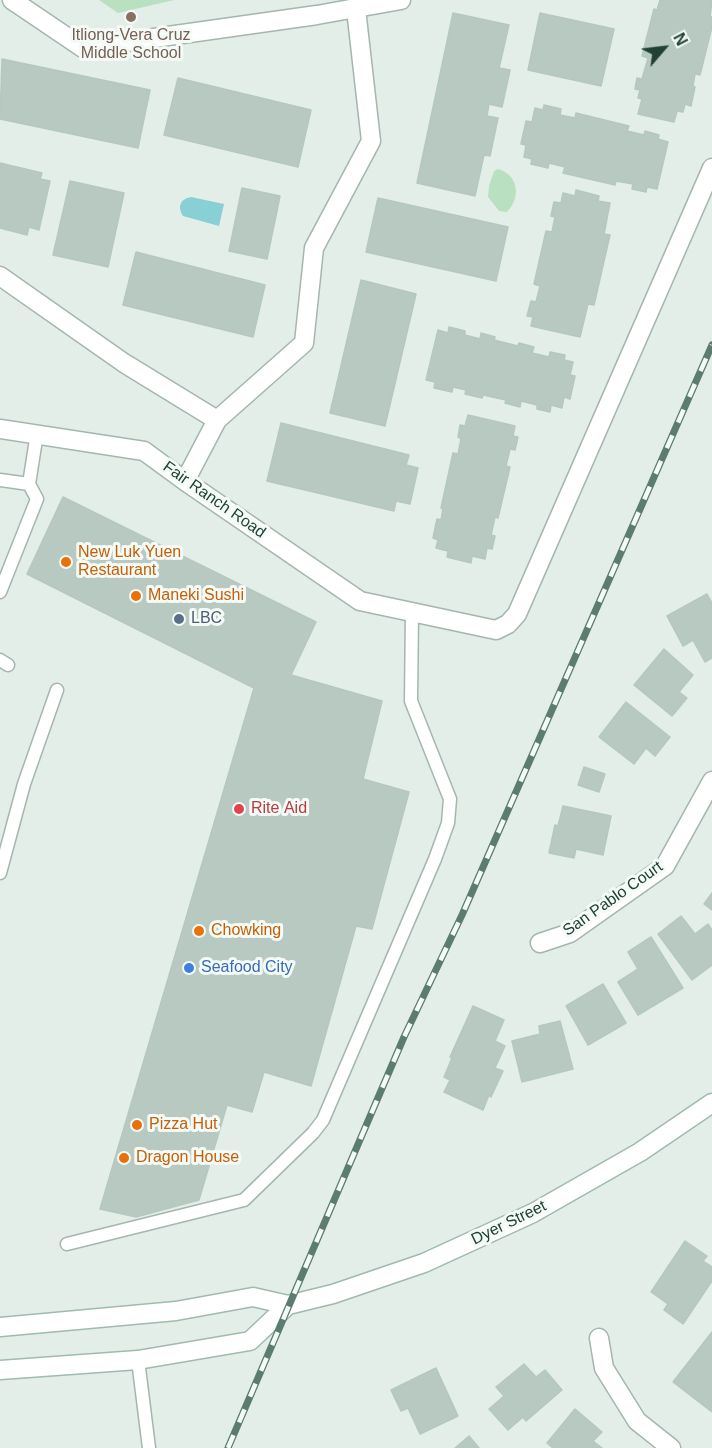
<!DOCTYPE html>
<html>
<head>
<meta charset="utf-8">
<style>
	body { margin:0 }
	#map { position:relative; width:712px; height:1448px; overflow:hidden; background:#e3eee8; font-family:Helvetica,sans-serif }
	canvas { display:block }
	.north { position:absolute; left:634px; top:18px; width:60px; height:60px; -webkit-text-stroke:4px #f4faf6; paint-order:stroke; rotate:62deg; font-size:16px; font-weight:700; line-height:24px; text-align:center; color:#214036 }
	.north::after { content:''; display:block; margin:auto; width:21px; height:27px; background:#214036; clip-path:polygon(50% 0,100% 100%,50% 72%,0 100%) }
</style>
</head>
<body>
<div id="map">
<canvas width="712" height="1448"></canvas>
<div class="north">N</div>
</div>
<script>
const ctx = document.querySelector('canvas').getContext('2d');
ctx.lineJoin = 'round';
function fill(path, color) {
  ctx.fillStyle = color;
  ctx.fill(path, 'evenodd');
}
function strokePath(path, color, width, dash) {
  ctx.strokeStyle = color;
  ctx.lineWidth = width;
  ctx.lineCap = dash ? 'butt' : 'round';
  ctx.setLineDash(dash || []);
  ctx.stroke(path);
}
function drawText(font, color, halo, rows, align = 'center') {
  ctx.font = font + ' Helvetica,sans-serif';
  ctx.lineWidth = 6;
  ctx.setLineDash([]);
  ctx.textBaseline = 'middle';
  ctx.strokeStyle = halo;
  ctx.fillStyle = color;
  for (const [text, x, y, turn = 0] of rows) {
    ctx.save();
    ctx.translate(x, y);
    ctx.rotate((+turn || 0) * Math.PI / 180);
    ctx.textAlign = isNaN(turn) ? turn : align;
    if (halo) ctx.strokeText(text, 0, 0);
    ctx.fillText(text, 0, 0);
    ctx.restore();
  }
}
const green = new Path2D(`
	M99,0h75l-56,13z
	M498,169c21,6 23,29 9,43l-8,-1 -11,-14 1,-11 5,-15z`);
const water = new Path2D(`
	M191,197l33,7 -5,22 -36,-10c-6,-9 -3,-17 8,-19z`);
const building = new Path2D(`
	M660,0h52l-2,17h2v10l-12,48 -5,-1 -2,12 2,1 -4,19 -6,-2 -2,8 -6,-1 -3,11 -36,-8 4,-15 -4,-1 2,-8 -5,-1 2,-11 5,1 6,-21 -6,-2 12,-47 3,1z
	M453,13l56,12 -10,43 11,2 -8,37 -13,-3 -2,12 11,2 -8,38 -6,-1 -9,41 -58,-13z
	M540,13l74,16 -13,57 -73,-16z
	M2,59l148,31 -12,58 -138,-29z
	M178,78l133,32 -13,57 -134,-32z
	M544,105l17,4 -1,6 15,3 1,-5 53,13 -2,5 17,4 1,-4 14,4 -1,4 10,3 -11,47 -10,-2 -1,5 -14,-3 1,-5 -17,-3 -1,4 -52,-12 2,-6 -16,-4 -1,5 -17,-4 1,-5 -8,-2 2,-12 -5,-1 5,-23 6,1 3,-14 8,2z
	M0,163l42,10 -2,6 10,2 -11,49 -10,-3 -2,8 -27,-7z
	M70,181l54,12 -16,74 -55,-12z
	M242,188l38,8 -13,63 -38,-8z
	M576,190l23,6 -1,5 12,2 -6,31 6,1 -16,70 -6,-1 -8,33 -49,-11 2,-9 -6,-1 4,-15 5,1 4,-16 -6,-2 12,-53 6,1 3,-15 -4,-1 3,-14 7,1 2,-10 12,3z
	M378,198l130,29 -12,54 -130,-29z
	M136,252l129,33 -12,52 -130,-32z
	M361,280l55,14 -31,132 -55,-13z
	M449,327l16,4v4l15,4 1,-6 14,4 -1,3 24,6 1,-3 15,4 -2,6 17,4 1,-5 15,3 -1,5 9,2 -3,13 5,1 -5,23 -6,-2 -2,11 -11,-3 -1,7 -13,-3v-4l-16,-4 -1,6 -15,-4 1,-3 -23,-5 -1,3 -17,-4 1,-4 -13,-3 -1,5 -18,-4 1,-6 -9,-2 12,-50 10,3z
	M468,415l47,11 -2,10 5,1 -3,13 -5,-1 -4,17 4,1 -12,51 -3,-1 -4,18 4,1 -3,13 -5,-1 -2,11 -13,-3 -1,7 -24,-6 1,-6 -12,-3 2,-8 -5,-2 4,-19 4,1 2,-11 -2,-1 12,-55 5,1 3,-15 -3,-2 2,-12 5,1z
	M281,423l128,32 -3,10 12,3 -8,36 -14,-3 -2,10 -127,-30z
	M63,497l253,125 -25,53 91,26 -19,78 46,13 -37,137 -16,-3 -45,160 -47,-14 -12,40 -25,-7 -28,95 -63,17 -36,-8 154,-521 -227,-114z
	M707,594l5,9v55l-7,4 -12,-22 -10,6 -16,-30z
	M664,649l29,26 -14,17 8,6 -15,18 -38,-31z
	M626,702l44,35 -15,19 -9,-8 -12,16 -35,-27z
	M584,767l21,7 -6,18 -21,-7z
	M563,806l48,10 -8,39 -27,-6 -2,9 -25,-5 6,-28 3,1z
	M712,893v17l-8,-6z
	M681,916l14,18 13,-10 4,6v35l-20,15 -34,-46z
	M651,937l32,51 -45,27 -20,-33 20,-13 -10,-17z
	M603,984l23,39 -38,22 -22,-39z
	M473,1006l31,14 -9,21 10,5 -10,22 8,3 -12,26 -2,-2 -6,15 -39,-18 6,-12 -6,-3 8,-19 -2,-1z
	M560,1021l13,48 -51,13 -10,-41 28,-7 -1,-8z
	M685,1241l22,15 -4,5 9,6v14l-29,43 -19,-14 4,-6 -17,-12z
	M712,1332v80l-39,-30z
	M524,1364l12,13 9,-7 17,20 -36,31 -3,-4 -15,13 -19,-21 15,-13 -8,-9z
	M436,1368l22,48 -38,18 -12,-26 -7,3 -10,-21z
	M575,1409l27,23 -9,9 9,7h-49l-6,-5z
	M469,1436l10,12h-24z`);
const service = new Path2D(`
	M0,480l29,4
	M0,592l37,-93 -8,-15 8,-51
	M0,660l8,5
	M0,873l24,-89 33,-94
	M67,1244l177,-44 69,-67 10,-13 112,-261 13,-36 2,-24 -39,-98 1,-89
	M138,1360l11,88`);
const minor = new Path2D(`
	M12,0l71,48 234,-33 84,-15
	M0,276l124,87 93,57 87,-77 10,-95 57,-107 -15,-132
	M0,429l144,22 41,30 175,120 136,29 12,-6 9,-10 195,-446
	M185,481l32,-61
	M540,943l30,-10 95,-67 47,-85
	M599,1338l5,30 33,53 34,27`);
const secondary = new Path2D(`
	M0,1327l176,-16 77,-14 35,8 45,-11 91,-31 109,-50 107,-61 72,-49
	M0,1370l138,-10 112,-19 38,-36`);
const rail = new Path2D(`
	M228,1448l176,-411 58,-122 250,-570`);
const markers = [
	[131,17,6,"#8d6e63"],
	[66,562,6,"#e8710a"],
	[136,596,6,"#e8710a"],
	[179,619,6,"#5c6f8a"],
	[239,809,6,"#e0444e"],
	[199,931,6,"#e8710a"],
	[189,968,6,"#3f7fe0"],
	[137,1125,6,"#e8710a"],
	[124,1158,6,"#e8710a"]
];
const educationNames = [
	["Itliong-Vera Cruz",131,36],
	["Middle School",131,54]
];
const streetNames = [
	["Fair Ranch Road",214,500,35],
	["San Pablo Court",613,899,-35],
	["Dyer Street",509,1223,-26]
];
const foodNames = [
	["New Luk Yuen",78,553],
	["Restaurant",78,571],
	["Maneki Sushi",148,596],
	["Chowking",211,931],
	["Pizza Hut",149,1125],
	["Dragon House",136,1158]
];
const serviceNames = [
	["LBC",191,619]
];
const healthNames = [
	["Rite Aid",251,809]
];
const shopNames = [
	["Seafood City",201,968]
];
fill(green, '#bae0c2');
fill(water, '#88cfd6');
fill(building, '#b8c9c1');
strokePath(building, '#b5c8bf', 1.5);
strokePath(service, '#a5b6af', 15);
strokePath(minor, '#a5b6af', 21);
strokePath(secondary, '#a0baaf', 21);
strokePath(service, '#fff', 12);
strokePath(minor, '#fff', 18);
strokePath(secondary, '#fff', 18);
strokePath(rail, '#5c7c71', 7);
strokePath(rail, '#f4faf6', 4.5, [14]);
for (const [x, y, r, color] of markers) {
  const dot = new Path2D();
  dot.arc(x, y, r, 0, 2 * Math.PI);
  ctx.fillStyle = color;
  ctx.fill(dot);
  strokePath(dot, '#f4faf6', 2);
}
drawText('16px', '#785e54', '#f4faf6', educationNames);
drawText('16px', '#214036', '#f4faf6', streetNames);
drawText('16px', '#c56008', '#f4faf6', foodNames, 'left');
drawText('16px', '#4e5e75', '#f4faf6', serviceNames, 'left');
drawText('16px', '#be3a42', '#f4faf6', healthNames, 'left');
drawText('16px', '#366cbe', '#f4faf6', shopNames, 'left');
</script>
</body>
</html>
